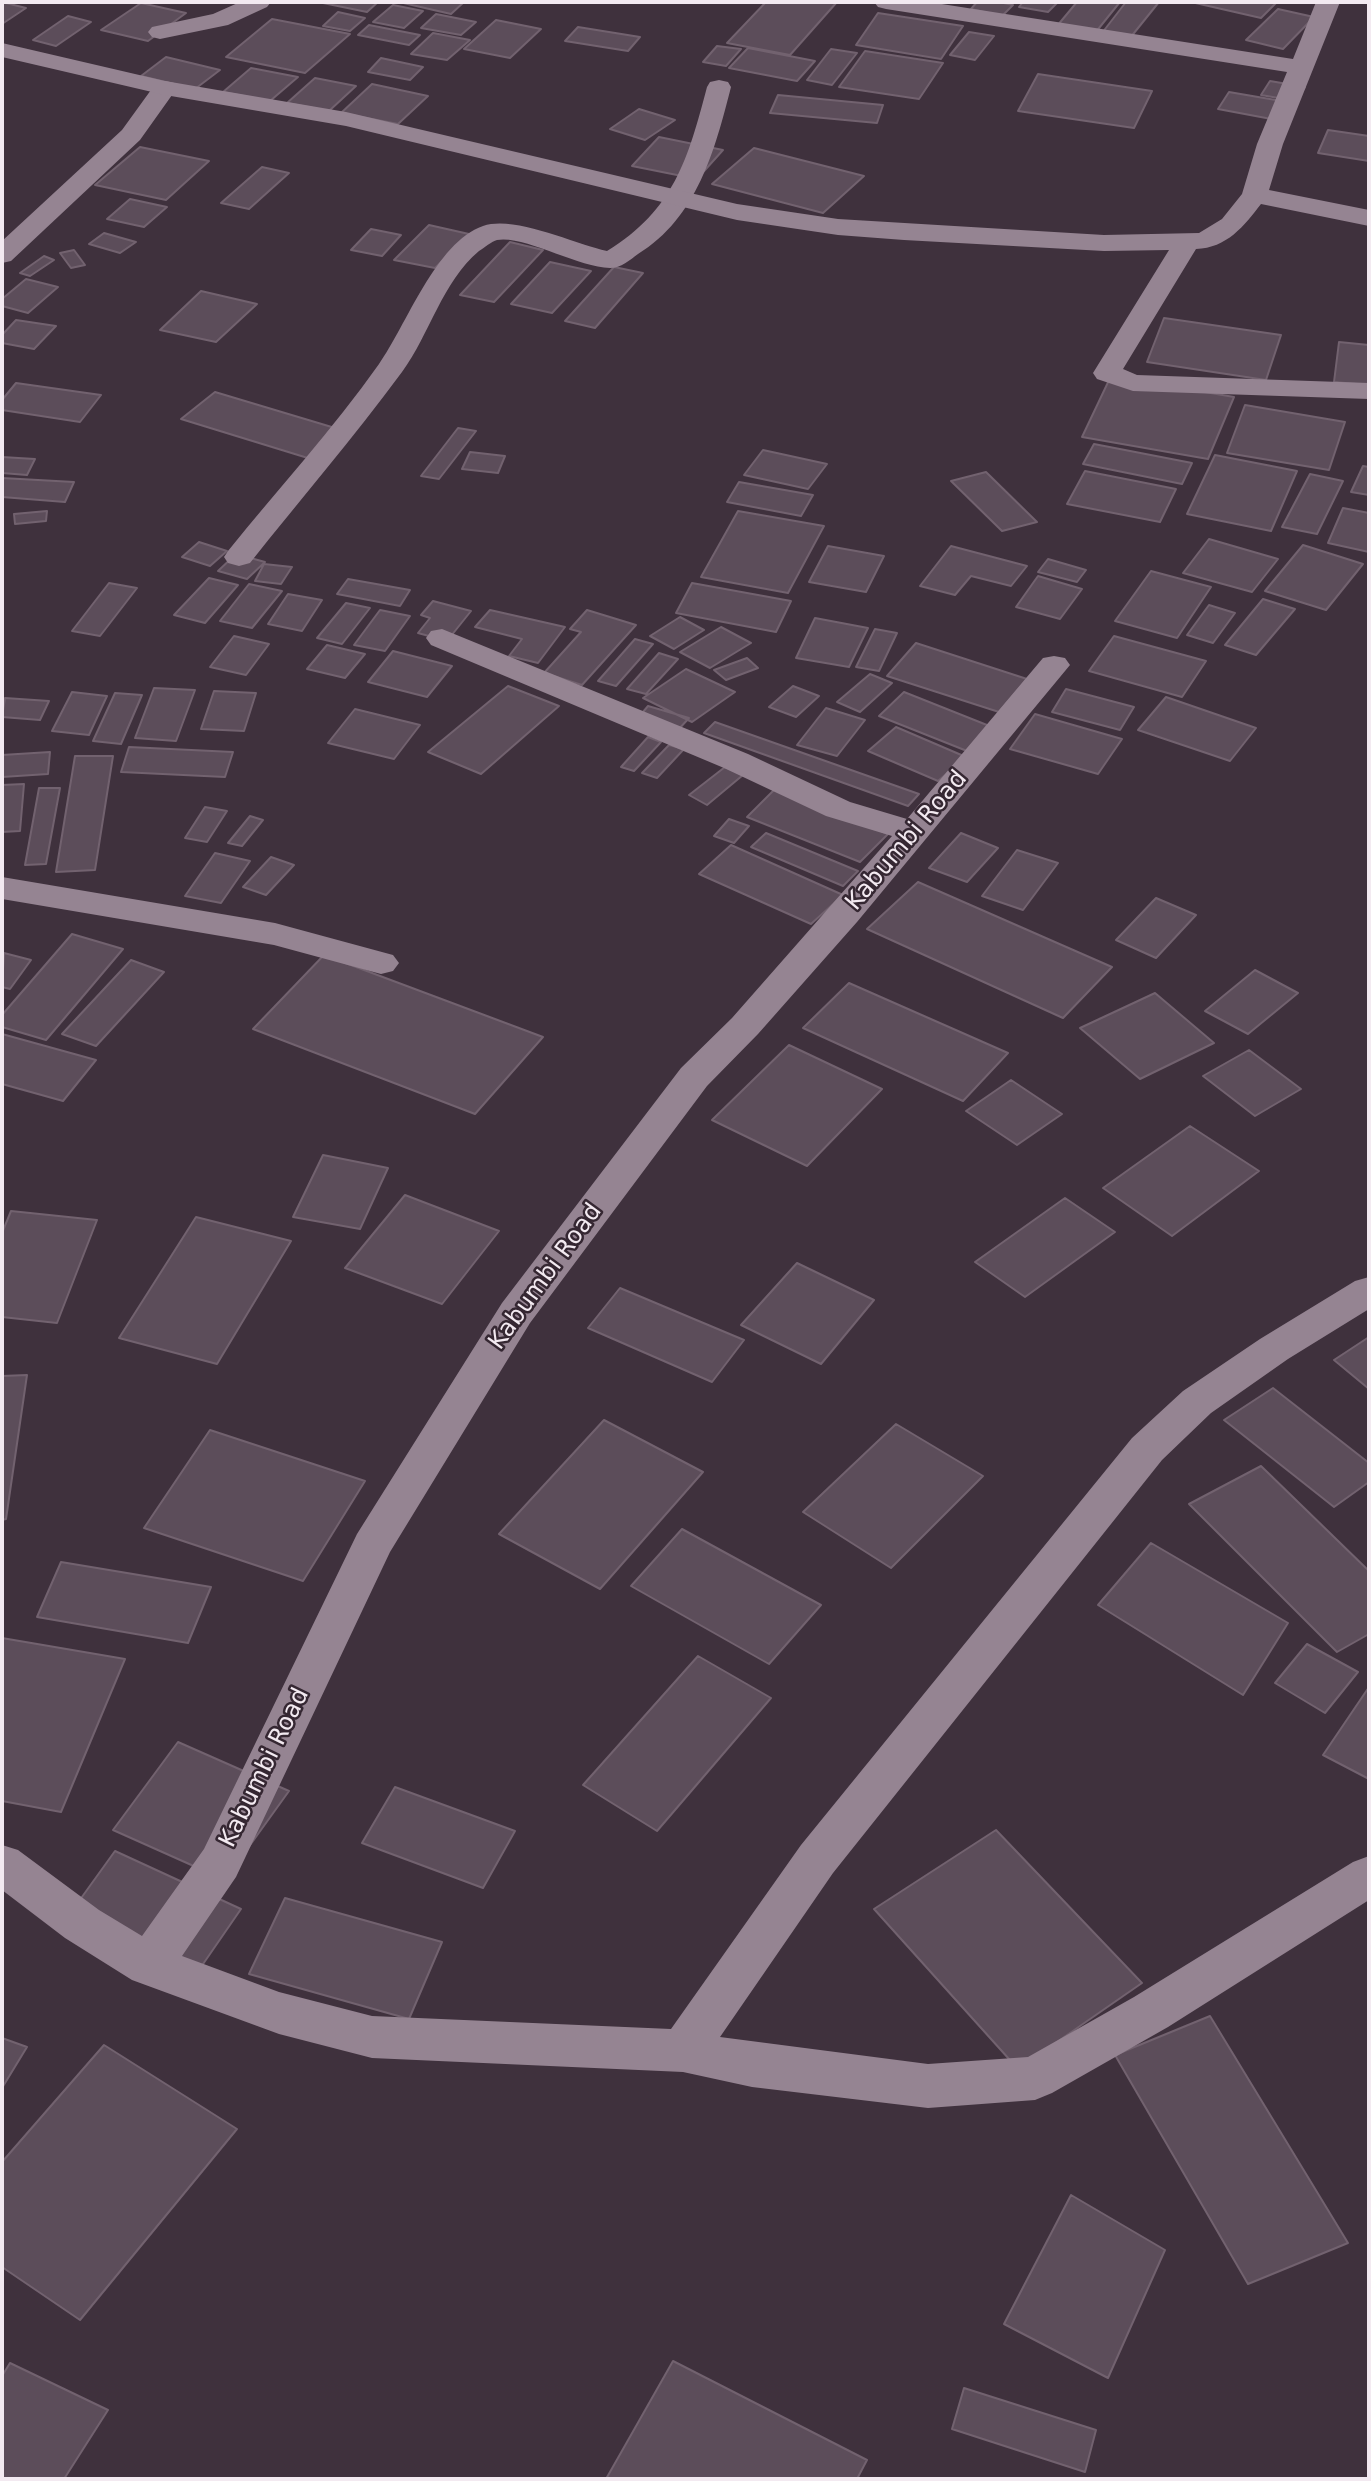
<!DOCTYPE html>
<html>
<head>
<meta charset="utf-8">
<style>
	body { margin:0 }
	#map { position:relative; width:1371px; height:2481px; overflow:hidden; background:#3f313d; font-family:"DejaVu Sans",sans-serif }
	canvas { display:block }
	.frame { position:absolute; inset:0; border:4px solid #f3eaf1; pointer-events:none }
</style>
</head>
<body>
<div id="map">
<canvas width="1371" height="2481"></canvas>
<div class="frame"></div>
</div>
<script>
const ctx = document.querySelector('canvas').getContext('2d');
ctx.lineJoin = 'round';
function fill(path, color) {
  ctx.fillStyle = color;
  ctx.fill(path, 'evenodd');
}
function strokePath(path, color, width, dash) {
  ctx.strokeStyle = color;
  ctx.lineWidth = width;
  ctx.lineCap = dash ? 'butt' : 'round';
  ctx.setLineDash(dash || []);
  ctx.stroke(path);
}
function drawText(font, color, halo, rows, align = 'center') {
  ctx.font = font + ' "DejaVu Sans",sans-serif';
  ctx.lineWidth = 5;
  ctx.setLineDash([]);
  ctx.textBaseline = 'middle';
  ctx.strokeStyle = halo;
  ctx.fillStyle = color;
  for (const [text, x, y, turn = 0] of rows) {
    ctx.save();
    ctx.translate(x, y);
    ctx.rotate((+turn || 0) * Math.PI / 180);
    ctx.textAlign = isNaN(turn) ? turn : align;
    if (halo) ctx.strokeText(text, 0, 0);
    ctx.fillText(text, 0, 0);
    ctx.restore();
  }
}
const building = new Path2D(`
	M2,2l24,6 -24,16z
	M325,2h53l-11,10 -44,-9z
	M399,2h65l-13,12z
	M766,2h71l-47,53 -63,-12z
	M977,2h22l14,3 -11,11 -31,-7z
	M1023,2h35l-10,10 -29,-5z
	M1077,2h43l-25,31 -38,-7z
	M1126,2h33l-29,36 -28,-5z
	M1191,2h86l-16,16z
	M141,3l45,10 -38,28 -47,-11z
	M393,5l30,6 -19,17 -31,-6z
	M1278,9l36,8 -31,32 -37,-9z
	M338,12l27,6 -15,13 -27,-5z
	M878,13l85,13 -22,33 -85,-14z
	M436,14l40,8 -15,13 -40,-7z
	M68,16l23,6 -35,24 -23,-6z
	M272,19l78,15 -45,39 -79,-16z
	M496,20l45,9 -31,29 -46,-9z
	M369,25l51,10 -11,10 -51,-10z
	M578,27l62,10 -12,14 -63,-10z
	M969,32l25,4 -19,24 -25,-5z
	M433,33l37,7 -23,20 -36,-6z
	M717,46l24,3 -15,17 -23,-4z
	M748,48l67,13 -18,20 -68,-13z
	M831,49l26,4 -25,32 -25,-5z
	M865,51l78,12 -24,36 -80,-12z
	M166,57l54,13 -25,19 -54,-13z
	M381,58l42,9 -13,13 -42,-8z
	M251,68l47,9 -28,24 -47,-9z
	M1038,74l114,17 -18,37 -116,-17z
	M315,78l41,8 -27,25 -42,-8z
	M1270,81l35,6 -9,14 -35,-6z
	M372,84l56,12 -30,28 -57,-11z
	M1229,92l64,11 -11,18 -64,-12z
	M778,95l105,10 -6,18 -107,-10z
	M639,109l36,11 -30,20 -35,-11z
	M1328,130l41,6v25l-51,-8z
	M659,137l64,13 -26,29 -65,-13z
	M140,147l69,14 -43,39 -71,-15z
	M754,148l110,28 -41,37 -111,-29z
	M262,167l27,6 -40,36 -28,-6z
	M130,199l37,8 -23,20 -37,-8z
	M429,225l40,9 -34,34 -41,-8z
	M371,229l30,6 -19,21 -31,-6z
	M104,233l32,9 -16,11 -31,-9z
	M510,242l33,8 -49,52 -34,-7z
	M74,250l11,15 -14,3 -11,-15z
	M44,256l10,4 -24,16 -10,-3z
	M550,262l41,9 -39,42 -41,-9z
	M614,267l29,6 -48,55 -30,-7z
	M26,279l32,8 -30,26 -26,-7v-7z
	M201,291l56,13 -41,38 -56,-12z
	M1164,318l117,17 -15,45 -119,-18z
	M16,320l40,6 -22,23 -32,-6v-8z
	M1339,342l30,3v40l-35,-3z
	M1111,376l123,21 -26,62 -126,-22z
	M16,383l85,12 -21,27 -78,-12v-10z
	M215,392l130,39 -34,28 -130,-40z
	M1245,405l100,17 -16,48 -102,-17z
	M458,428l18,3 -37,48 -18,-3z
	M1094,444l98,19 -10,21 -99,-20z
	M763,450l64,14 -19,25 -64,-14z
	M470,452l35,4 -7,17 -36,-4z
	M1215,455l82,16 -26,60 -84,-17z
	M2,457l33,2 -8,16 -25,-2z
	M1363,466l6,1v28l-18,-3z
	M1085,471l91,18 -16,33 -93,-18z
	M986,472l51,50 -35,9 -51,-50z
	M1310,474l33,7 -26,53 -35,-7z
	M2,478l72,4 -9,20 -63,-5z
	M739,482l74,13 -12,21 -74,-14z
	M1343,508l26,5v39l-41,-9z
	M47,511l-1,10 -31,3 -1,-10z
	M738,511l86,15 -36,67 -87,-16z
	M1209,539l69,20 -26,33 -69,-19z
	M199,542l28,9 -17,15 -28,-9z
	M1303,545l60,19 -37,46 -61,-19z
	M828,546l56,10 -18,36 -57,-10z
	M951,546l76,20 -16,20 -40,-10 -16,19 -35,-9z
	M236,554l29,8 -18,17 -29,-8z
	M1048,559l38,11 -9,12 -39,-10z
	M264,564l28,3 -11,17 -26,-3z
	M1151,571l60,16 -34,51 -62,-17z
	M1038,576l44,13 -22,30 -44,-12z
	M209,578l29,7 -33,38 -31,-8z
	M348,579l62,11 -10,16 -63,-12z
	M109,583l28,5 -37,48 -28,-5z
	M692,583l99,18 -15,31 -100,-19z
	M249,584l33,7 -30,37 -32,-7z
	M288,594l34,6 -20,31 -34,-7z
	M1263,599l32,10 -39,46 -31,-10z
	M433,601l38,10 -24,30 -29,-8 12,-15 -9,-3z
	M346,603l24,5 -28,36 -25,-6z
	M1209,605l26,8 -22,30 -26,-8z
	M380,610l30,6 -25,35 -31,-6z
	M490,610l75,17 -27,36 -29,-7 13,-17 -47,-12z
	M587,610l49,15 -54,60 -38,-12 37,-41 -11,-3z
	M680,617l24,13 -30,19 -24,-13z
	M815,618l53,10 -19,39 -53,-9z
	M721,627l30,16 -41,25 -30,-16z
	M875,629l22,4 -18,38 -23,-4z
	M234,636l35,8 -23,31 -36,-8z
	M1114,636l92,25 -24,36 -93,-26z
	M635,639l18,5 -37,42 -18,-5z
	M916,643l111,36 -28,33 -112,-36z
	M327,645l38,9 -20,24 -38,-9z
	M393,651l59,15 -25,31 -59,-15z
	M659,653l19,6 -32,35 -19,-5z
	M747,658l11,10 -32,12 -12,-10z
	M686,669l49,23 -43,30 -49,-24z
	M870,674l22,9 -32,29 -23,-10z
	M508,686l51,20 -78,68 -53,-22z
	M793,686l26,10 -23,21 -27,-10z
	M154,688l41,2 -19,51 -41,-3z
	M1066,689l68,18 -14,23 -68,-18z
	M214,691l42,2 -12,38 -43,-2z
	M72,692l35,4 -18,39 -37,-4z
	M904,692l93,37 -25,24 -93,-37z
	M115,693l27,2 -21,49 -28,-3z
	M1166,697l90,31 -26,33 -92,-31z
	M5,698l44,3 -9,19 -38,-3z
	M648,706l41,12 -11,12 -40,-12z
	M826,708l39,12 -28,36 -40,-11z
	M355,709l65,16 -26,34 -66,-16z
	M1035,714l87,25 -24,35 -88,-25z
	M715,722l204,72 -11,12 -204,-73z
	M896,727l70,30 -28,24 -70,-30z
	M648,737l13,5 -27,29 -13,-4z
	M669,745l15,4 -27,29 -15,-5z
	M129,747l104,5 -8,25 -104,-5z
	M50,752l-2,22 -46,3v-22z
	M75,756h38l-18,114 -39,2z
	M725,767l18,8 -36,30 -18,-10z
	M24,784l-4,47 -18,1v-47z
	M39,788h21l-14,76 -21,1z
	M775,789l113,45 -28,28 -113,-45z
	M205,807l22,4 -20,31 -22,-4z
	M250,816l13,4 -21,26 -14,-3z
	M729,819l20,7 -15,17 -20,-7z
	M766,833l92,38 -15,15 -92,-39z
	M961,833l37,15 -31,34 -38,-14z
	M731,845l112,50 -32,29 -112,-50z
	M1017,850l41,13 -35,47 -41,-14z
	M215,853l35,8 -29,42 -36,-7z
	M271,857l23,8 -28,30 -23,-8z
	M918,882l194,85 -49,51 -196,-89z
	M1156,898l40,17 -40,43 -40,-18z
	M72,934l51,15 -77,91 -44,-13v-12z
	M4,953l27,7 -21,29 -8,-2z
	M324,955l219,82 -68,77 -222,-85z
	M131,960l33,12 -68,74 -34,-12z
	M1255,970l43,23 -50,41 -43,-23z
	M849,983l159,70 -45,48 -160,-73z
	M1155,993l59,50 -74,36 -60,-51z
	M2,1034l94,26 -33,41 -61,-17z
	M789,1045l93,44 -75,77 -95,-46z
	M1249,1050l52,39 -46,27 -52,-40z
	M1011,1080l51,34 -45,31 -51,-34z
	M1190,1126l69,45 -87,65 -69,-48z
	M323,1155l65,13 -28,61 -67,-12z
	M405,1195l94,36 -57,73 -97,-36z
	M1065,1198l50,34 -90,65 -50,-35z
	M11,1211l86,9 -40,103 -55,-6v-84z
	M196,1217l95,24 -74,123 -98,-26z
	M797,1263l77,37 -53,64 -80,-39z
	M620,1288l124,52 -32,42 -124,-54z
	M1369,1337v52l-35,-29z
	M27,1375l-21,144 -4,1v-144z
	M1273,1388l96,75v19l-35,25 -110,-87z
	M604,1420l99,52 -103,117 -101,-55z
	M896,1424l87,52 -92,92 -88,-56z
	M210,1430l155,51 -62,100 -159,-53z
	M1261,1466l108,105v63l-32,18 -148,-148z
	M682,1529l139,76 -52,59 -138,-78z
	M1151,1543l137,80 -45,72 -145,-90z
	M61,1562l150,25 -23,56 -151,-26z
	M2,1638l123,21 -64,153 -59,-11z
	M1307,1644l51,28 -33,41 -50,-30z
	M698,1656l73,42 -114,133 -74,-46z
	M1369,1687v92l-46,-24z
	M178,1742l111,49 -64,89 -112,-50z
	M395,1787l120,44 -32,57 -121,-45z
	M996,1830l146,153 -124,86 -144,-160z
	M115,1851l126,58 -40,58 -127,-59z
	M285,1898l157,44 -33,77 -160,-45z
	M1210,2016l138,227 -100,41 -133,-229z
	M2,2038l25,9 -25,41z
	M104,2045l133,84 -157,191 -78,-53v-105z
	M1071,2195l94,55 -57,128 -104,-54z
	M673,2361l194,99 -10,19h-251z
	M10,2363l98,47 -44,69h-62v-103z
	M964,2388l132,42 -11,42 -133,-43z`);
const service = new Path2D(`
	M719,80l9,2 3,5c-16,63 -34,131 -93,167 -8,6 -17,14 -28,14 -33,-1 -86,-33 -113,-28 -5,1 -13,8 -18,11 -37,31 -49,83 -77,121 -48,65 -102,128 -152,191l-11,3 -11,-3 -4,-6 4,-6c50,-62 105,-122 151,-187 27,-38 57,-122 104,-138 32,-11 91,18 124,25 67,-41 81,-92 100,-164l3,-5z
	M165,81l9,2 3,5 -37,52 -129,121 -9,2v-22l120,-111 34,-47z`);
const minor = new Path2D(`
	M240,2h31l-4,5 -39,18 -68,14 -8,-2 -4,-5 4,-5 61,-13z
	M874,2h55l364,57 23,-57h24l-57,142 -14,46 100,20v16l-108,-22c-17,22 -34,44 -65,45l-73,120 14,6 232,8v16l-236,-8 -36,-12 -4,-6 76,-123 -65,1 -200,-11 -66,-5 -101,-15 -391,-94 -181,-31 -163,-38v-14l163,38 181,31 391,92 101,15 266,16 95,-2 23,-14 20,-25 15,-50 30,-72 -401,-63 -8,-2z
	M442,629l306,125 102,48 57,17 136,-161 11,-2 11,2 5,7 -213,257 -99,112 -51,52 -177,237 -140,229 -154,325 -54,79 97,36 93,24 299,13 130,-184 331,-407 51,-47 77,-52 95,-58 14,-4v32l-81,50 -77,54 -49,47 -329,413 -113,164 208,27 100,-7 106,-60 219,-135 16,-6v44l-201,127 -116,66 -17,7 -107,8 -176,-21 -69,-15 -311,-14 -93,-24 -147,-54 -67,-42 -63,-48v-45l16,5 81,60 43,26 62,-87 153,-315 145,-231 179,-235 51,-50 160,-182 -66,-20 -102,-48 -293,-123 -5,-7 5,-7z
	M2,877l273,46 118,32 6,8 -6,8 -12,3 -107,-29 -272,-46z`);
const streetNames = [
	["Kabumbi Road",907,841,-50],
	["Kabumbi Road",546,1277,-54],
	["Kabumbi Road",265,1768,-64]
];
fill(building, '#5c4d5a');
strokePath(building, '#72626f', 2);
fill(service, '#958492');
fill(minor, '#958492');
drawText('24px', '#f3eaf1', '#352732', streetNames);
</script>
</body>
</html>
